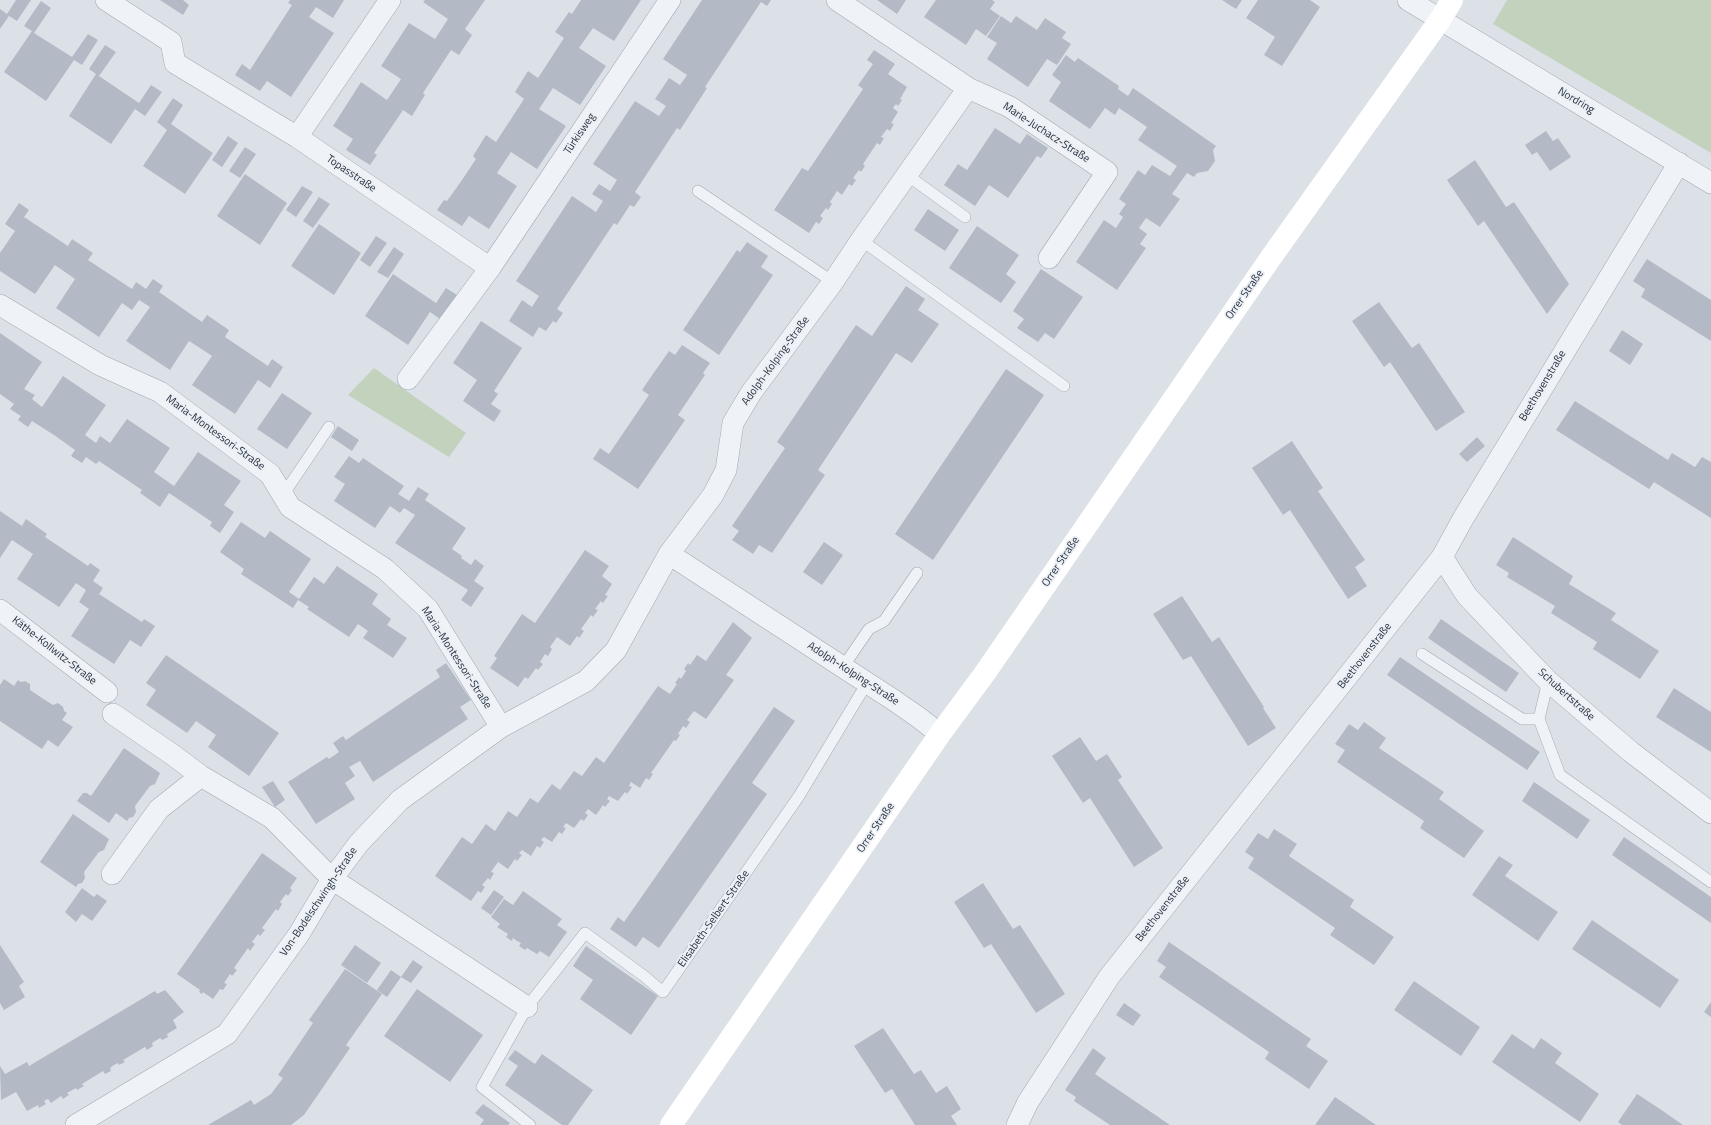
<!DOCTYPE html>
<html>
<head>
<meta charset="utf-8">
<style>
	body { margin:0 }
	canvas { display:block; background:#dce1e8 }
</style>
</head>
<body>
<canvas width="1711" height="1125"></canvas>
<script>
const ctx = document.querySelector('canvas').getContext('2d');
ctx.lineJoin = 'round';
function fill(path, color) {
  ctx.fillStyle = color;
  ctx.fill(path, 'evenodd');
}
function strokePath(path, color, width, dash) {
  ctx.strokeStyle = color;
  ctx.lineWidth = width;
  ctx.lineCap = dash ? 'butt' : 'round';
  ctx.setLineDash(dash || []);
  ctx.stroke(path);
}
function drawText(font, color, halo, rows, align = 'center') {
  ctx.font = font + ' "Titillium Web",sans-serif';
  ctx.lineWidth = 3.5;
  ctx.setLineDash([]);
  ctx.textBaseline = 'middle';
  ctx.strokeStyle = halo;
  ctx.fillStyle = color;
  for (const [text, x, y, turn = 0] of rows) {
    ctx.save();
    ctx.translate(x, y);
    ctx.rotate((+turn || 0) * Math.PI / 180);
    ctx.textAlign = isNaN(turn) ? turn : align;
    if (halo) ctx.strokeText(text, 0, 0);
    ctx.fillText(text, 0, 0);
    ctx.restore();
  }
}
const green = new Path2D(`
	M1507,0h204v153l-218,-129z
	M374,368l92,65 -17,24 -101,-62z`);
const building = new Path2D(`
	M16,0h15l-14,21 -8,-5 -9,13v-20l7,5z
	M160,0h23l6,5 -6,10z
	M290,0h54l-11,18 -17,-11 -7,10 25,16 -43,64 -24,-16 -7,10 -25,-16 7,-11 8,6 42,-65 -4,-2z
	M425,0h60l-20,29 7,6 -13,20 -8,-5 -28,43 2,2 -13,21 -9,-6 -29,43 3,2 -7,10 -24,-15 7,-11 -20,-13 28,-44 26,18 14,-21 -20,-13 28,-43 26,16 13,-20 -25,-17z
	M581,0h60l-27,41 -21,-13 -14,20 27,18 -26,39 -27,-17 -14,21 27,17 -29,43 -26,-17 -14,21 20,13 -28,43 -20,-13 -7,10 -25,-16 7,-10 3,1 15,-21 14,-21 -3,-3 13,-21 10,7 28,-43 -9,-7 13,-21 10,7 26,-40 -9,-6 14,-20 3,2z
	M702,0h69l-4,6 -6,-4 -56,85 2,1 -27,42 -3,-2 -42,64 6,5 -7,10 -4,-2 -13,20 -3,-2 -57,86 6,4 -7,10 -3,-2 -7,10 -7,-4 -6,10 -24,-16 13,-21 10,7 7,-11 -23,-15 56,-85 24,16 7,-11 -11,-7 7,-10 11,7 7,-11 -24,-16 42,-63 24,15 7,-10 -11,-7 14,-21 11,7 7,-10 -24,-16z
	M877,0h29l-9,14z
	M936,0h56l3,2 -5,7 10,7 -14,20 -10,-7 -10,16 -42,-28z
	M1222,0h20l-6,9z
	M1258,0h52l10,7 -38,59 -18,-11 11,-18 -29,-19z
	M41,1l10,7 -17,25 38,24 16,-23 10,6 -16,25 -8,-5 -28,41 -42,-29 28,-41 -8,-5z
	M1001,16l10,7 5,-7 21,14 8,-12 21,14 -4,6 9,6 -14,21 -10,-6 -19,28 -41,-28 10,-16 -10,-6z
	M105,45l11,7 -17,24 40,27 12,-18 11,7 -17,24 -10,-7 -24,35 -42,-28 27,-42 -7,-5z
	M874,50l21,14 -7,10 19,13 -7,12 2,1 -4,6 -2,-2 -3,4 5,4 -7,11 3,1 -4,7 -3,-2 -6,8 3,1 -4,7 -3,-2 -14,21 2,2 -4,6 -2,-2 -6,8 3,2 -4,6 -3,-2 -7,11 -5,-4 -7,11 2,2 -4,6 -2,-2 -6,8 3,2 -4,6 -3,-2 -7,11 -35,-23 28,-42 6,3 55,-82 -5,-4 15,-21 -6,-4z
	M1066,55l9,7 3,-4 41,28 -1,3 10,7 5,-8 83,58 -3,4 2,11 -7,10 -11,2 -3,4 -7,-4 -15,21 8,5 -20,28 -14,-9 -7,10 8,6 -7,10 6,4 -29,42 -41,-28 28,-42 12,8 7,-11 -4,-3 7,-10 -7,-5 19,-29 7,5 7,-10 18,11 7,-10 -39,-26 9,-13 -28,-19 -4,7 -10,-7 -15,21 -41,-28 12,-19 -9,-7z
	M173,98l10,7 -12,19 42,29 -28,41 -42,-28 24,-36 -10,-8z
	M995,128l25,16 7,-10 21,14 -7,10 -4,-2 -29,42 -19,-13 -14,21 -31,-21 14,-21 9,6z
	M1546,131l7,10 5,-3 13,19 -21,14 -13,-19 -5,3 -7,-10z
	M228,136l10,7 -16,24 -10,-7z
	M245,147l11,7 -16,24 -11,-7z
	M1475,160l31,47 8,-5 55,82 -22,30 -63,-93 -6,5 -31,-46z
	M245,174l42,29 -27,42 -43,-29z
	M302,186l11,6 -17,25 -10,-7z
	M319,197l11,7 -17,24 -10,-7z
	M19,203l10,7 -5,7 44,29 4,-7 21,14 -5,7 44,29 4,-7 10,7 7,-10 10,7 -4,6 43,30 5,-7 22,15 -4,7 43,29 4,-7 11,8 -13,21 -12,-8 -23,34 -43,-29 20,-29 -12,-8 -11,-7 -19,29 -44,-29 24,-34 -11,-7 -7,10 -10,-7 -23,34 -43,-29 19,-29 -20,-14 -20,29 -35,-23v-18l15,-22 -10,-7z
	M928,209l31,21 -14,21 -31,-21z
	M319,224l42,29 -27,42 -43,-29z
	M977,226l42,29 -13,19 10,8 -15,21 -52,-35z
	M376,236l11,7 -17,24 -10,-7z
	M747,242l21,14 -7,11 12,8 -54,80 -36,-25 54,-80 3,2z
	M394,247l10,7 -16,24 -11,-6z
	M1647,259l64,41v41l-70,-44 4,-8 -12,-8z
	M1041,269l42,28 -29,42 -9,-6 -7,9 -21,-14 7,-9 -11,-8z
	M393,274l43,29 10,-15 11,7 -17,24 -10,-7 -22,33 -43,-29z
	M906,286l19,13 -7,11 21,14 -27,39 -16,-10 -78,117 7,5 -53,78 -13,-8 -6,9 -21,-14 7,-9 -7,-5 53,-78 -8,-6 79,-117 16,11z
	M1379,302l33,46 7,-5 46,69 -29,19 -46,-69 -6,5 -32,-46z
	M481,321l41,27 -28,43 4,3 -7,10 10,7 -7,11 -31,-21 14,-21 -24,-17z
	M1622,330l21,14 -13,21 -21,-14z
	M0,333l42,29 -18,27 11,6 -3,4 10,8 21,-31 43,29 -21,30 11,8 4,-7 10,7 17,-24 43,29 -16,24 20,14 24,-34 43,29 -17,24 10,7 -14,21 -10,-7 2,-4 -43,-29 -9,14 -20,-14 2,-3 -43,-29 -3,3 -10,-7 -4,6 -11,-7 4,-6 -21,-15 -22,-14 -4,6 -10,-7 3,-4 -11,-7 4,-5 -14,-10z
	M682,345l28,18 -7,10 2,2 -27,40 7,5 -47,69 -45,-30 7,-11 9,6 40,-59 -7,-5 13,-19 14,-20 6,4z
	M1006,369l38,26 -111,165 -38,-26z
	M282,393l30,20 -25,36 -30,-20z
	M1575,401l93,59 4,-7 23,14 7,-10 9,5v56l-57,-36 -5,7 -93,-59z
	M338,426l21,14 -7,11 -21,-14z
	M1477,437l8,9 -18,16 -8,-8z
	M1292,441l31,47 -5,3 47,69 -10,7 12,19 -19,13 -58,-89 -7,5 -31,-47z
	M349,456l10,7 4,-5 41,28 -6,8 11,7 9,-14 11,7 -4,6 41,28 -14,21 10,7 -1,2 10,7 4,-6 9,7 -10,15 10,7 -13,19 -10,-7 7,-10 -73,-47 20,-28 -11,-7 -4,5 -10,-7 -15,22 -41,-27 11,-17 -11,-7z
	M0,511l22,15 4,-7 21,15 -2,3 21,14 22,15 2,-3 10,7 -7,11 10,7 -4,6 43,28 2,-3 11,7 -14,21 -11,-7 -16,24 -43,-28 18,-27 -10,-7 7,-12 -10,-7 -17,24 -42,-28 16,-25 -21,-14 -12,18z
	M241,522l24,16 5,-7 41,28 -22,33 10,7 15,-22 10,7 13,-18 41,28 -6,10 19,15 -4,6 20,13 -14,20 -30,-20 5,-7 -10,-7 -9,13 -42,-28 2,-2 -11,-7 -5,8 -52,-34 3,-5 -24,-17z
	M1513,537l60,39 -4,8 47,29 -5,7 48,31 -19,28 -47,-30 4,-7 -46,-29 4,-7 -48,-29 2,-4 -13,-8z
	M824,542l19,13 -21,30 -19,-13z
	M585,550l24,16 -7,10 10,8 -7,11 3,1 -5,7 -2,-2 -6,8 3,1 -5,7 -2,-2 -7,10 -3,4 3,2 -5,7 -2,-2 -7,10 -13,-9 -7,10 2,2 -4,7 -3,-2 -5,8 3,2 -5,6 -2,-2 -8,11 -3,-2 -7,10 -28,-19 7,-10 -3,-2 28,-42 13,9z
	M1182,596l30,46 7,-5 45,70 -1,1 13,20 -28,18 -57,-90 -8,4 -30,-46z
	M1441,619l78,54 -13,19 -78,-54z
	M733,622l19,16 -26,37 8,5 -28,39 -12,-8 -7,9 3,2 -4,6 -3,-2 -5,8 2,1 -4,6 -2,-1 -23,33 2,1 -4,6 -3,-2 -6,10 -9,-6 -2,4 3,1 -5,7 -2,-2 -7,9 -9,-5 -2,3 3,2 -5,6 -2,-2 -7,10 -8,-6 -3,4 3,2 -4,6 -3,-2 -7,9 -8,-5 -3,4 3,1 -4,6 -3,-2 -7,10 -8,-5 -3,3 3,2 -4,6 -3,-2 -6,10 -9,-6 -3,3 3,2 -5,6 -2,-2 -7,10 -10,-7 -7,10 3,1 -4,7 -2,-2 -6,7 3,2 -4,6 -3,-2 -7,10 -36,-25 27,-39 10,7 14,-20 9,7 13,-20 9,6 13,-19 8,5 14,-19 8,6 14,-19 8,5 14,-19 8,6 54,-77 12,8 7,-10 -2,-1 4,-6 2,2 5,-8 -2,-2 4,-6 2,2 7,-10 9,6z
	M166,655l113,78 -30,43 -41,-29 8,-12 -20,-14 -9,12 -41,-28 10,-15 -10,-7z
	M1400,657l140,95 -13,18 -140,-95z
	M446,663l25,37 -11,7 8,12 -95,63 -13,-21 -11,6 6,9 -10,7 10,16 -39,25 -28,-42 39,-25 2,2 10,-7 -6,-9 10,-7 3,4 94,-63 -4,-7z
	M4,679l10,7 4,-6 3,2 4,-1 5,3v6l12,8 11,7 5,-2 5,4 1,4 3,2 -5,7 11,7 -15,20 -10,-7 -6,9 -42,-28v-36z
	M1674,688l37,24v40l-55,-35z
	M774,707l21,14 -43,62 15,11 -108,154 -16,-11 -7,10 -26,-18 8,-12 6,5z
	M1364,722l22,16 -7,10 65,44 -5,7 45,32 -20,27 -44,-30 4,-7 -87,-59 8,-12 -10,-6 14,-20 9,6z
	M1080,737l16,24 11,-7 15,23 -4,3 45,68 -29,19 -44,-69 -7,5 -31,-47z
	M124,748l36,25 -5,11 -5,2 -15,20 1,6 -3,5 -4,1 -2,3 -11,-8 -7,10 -32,-22 6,-8h4l4,3z
	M273,781l12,19 -10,7 -13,-20z
	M1534,782l56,38 -13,19 -55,-38z
	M73,814l36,25 -5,11 -5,2 -15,20 1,6 -3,5 -4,1 -2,3 -36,-25z
	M1274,829l23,15 -8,12 65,44 -4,7 44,30 -20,28 -44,-30 5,-7 -87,-60 6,-10 -9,-6 13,-19 10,6z
	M1624,837l87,60v26l-99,-68z
	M262,853l35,25 -7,10 2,2 -4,6 -2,-2 -6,8 2,2 -4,7 -2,-2 -14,19 3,2 -5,6 -2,-2 -6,8 3,2 -5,7 -2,-3 -14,20 3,2 -5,6 -2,-2 -6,9 3,1 -4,6 -3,-1 -7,10 -10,-7 -1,2 -3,-2 1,-2 -23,-16z
	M1499,856l14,9 -8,11 53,36 -20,29 -66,-46z
	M983,883l30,46 7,-4 45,69 -29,19 -45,-69 -7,4 -30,-46z
	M82,888l12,9 3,-3 10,7 -15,20 -10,-7 -6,8 -11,-10z
	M494,890l10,7 -13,18 -10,-7z
	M523,891l39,28 -5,6 10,7 -18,25 -9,-6 -3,3 -10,-6 -2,2 -6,-4 2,-3 -4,-2 -4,-3 -1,3 -6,-4 2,-3 -11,-7 3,-3 -9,-7 13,-18 9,6z
	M1592,920l87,60 -19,28 -88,-59z
	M1169,942l142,97 -5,7 22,15 -19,28 -44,-30 4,-7 -110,-75 7,-10 -9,-6z
	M0,945l24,37 -5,4 6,11 -21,13 -4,-7z
	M355,945l26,18 -14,20 -26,-18z
	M586,946l72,50 -27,39 -51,-36 13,-19 -20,-14z
	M413,960l10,7 -12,16 -10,-6z
	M345,969l37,25 -36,51 4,3 -46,67 -13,10h-83l43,-25 3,5 17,-11 12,-16 -5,-3 35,-52 -4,-3z
	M391,970l10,7 -14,20 -10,-7z
	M1414,981l66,46 -19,29 -67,-46z
	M417,989l66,46 -33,47 -66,-46z
	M165,990l19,22 -11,8 4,8 -10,6 1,3 -6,3 -2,-2 -8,5 1,3 -6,4 -2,-3 -22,13 2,2 -6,3 -1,-2 -4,2 -4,3 1,3 -6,3 -2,-3 -21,13 2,2 -7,4 -1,-2 -9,5 2,2 -6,4 -2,-3 -10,7 -3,-4 -4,2 2,3 -7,4 -1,-3 -11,6 -11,-19 -15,8 -1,-34 5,8 22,-12 2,4 126,-75 2,3z
	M1711,1002v15l-7,-5z
	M1124,1003l17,12 -8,11 -17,-11z
	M883,1028l31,46 7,-4 15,23 11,-7 14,23 -10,7 6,9h-42l-23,-36 -7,4 -31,-47z
	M1512,1034l22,15 7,-11 21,15 -7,10 44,31 -19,28 -88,-60z
	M1093,1048l13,10 -11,16 75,51h-60l-36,-24 2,-4 -11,-7z
	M515,1050l20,14 7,-10 51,36 -25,35h-6l-57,-40 13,-19 -10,-7z
	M1637,1094l23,15 23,16h-61l-4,-3z
	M1335,1097l22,15 19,13h-61z
	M483,1104l27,19 -2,2h-28l4,-5 -9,-7z`);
const lane = new Path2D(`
	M907,175l58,42
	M698,191l135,91
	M861,240l203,146
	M283,495l46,-68
	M1422,654l100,65h17
	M843,667l26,-38 15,-8 33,-48
	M1548,681l-9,38 21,56 151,107
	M530,1125l-48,-38 45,-80 58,-74 59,43 19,16 136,-196 68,-113`);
const street = new Path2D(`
	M106,0l65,42 4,21 122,74 193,131
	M837,0l131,88 42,19 97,65 -58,86
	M1408,0l303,183
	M297,137l93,-137
	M0,305l100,60 60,27 110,82 20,33 95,62 43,40 73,118
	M408,379l82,-111 180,-268
	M669,554l226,147 23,16 22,17
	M1442,557l25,39 81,85 83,71 80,61
	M0,610l107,82
	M113,714l60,41 28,21 71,42 60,61 195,128
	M112,874l47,-65 42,-33
	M76,1125l151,-91 72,-100 33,-55 27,-36 41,-43 101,-73 85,-46 30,-31 53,-96 44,-59 13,-25 7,-47 18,-30 82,-111 28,-42 107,-152
	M1017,1125l11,-23 81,-125 333,-420 22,-40 215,-354`);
const secondary = new Path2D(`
	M671,1125l269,-391 45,-61 287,-417 168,-236 12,-20`);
const streetNames = [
	["Nordring",1576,101,31],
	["Marie-Juchacz-Straße",1046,133,33],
	["Türkisweg",580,134,-56],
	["Topasstraße",351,174,34],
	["Orrer Straße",1245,295,-55],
	["Adolph-Kolping-Straße",776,361,-54],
	["Beethovenstraße",1543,386,-59],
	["Maria-Montessori-Straße",215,433,36],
	["Orrer Straße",1061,562,-56],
	["Käthe-Kollwitz-Straße",54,651,38],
	["Beethovenstraße",1365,656,-52],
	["Maria-Montessori-Straße",456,658,57],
	["Adolph-Kolping-Straße",853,674,33],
	["Schubertstraße",1566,695,42],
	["Orrer Straße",876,828,-56],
	["Von-Bodelschwingh-Straße",319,902,-56],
	["Beethovenstraße",1163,909,-52],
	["Elisabeth-Selbert-Straße",714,919,-55]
];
fill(green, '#c2d2bd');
fill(building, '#b3bac5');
strokePath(lane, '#a1a8b2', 12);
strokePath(street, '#a1a8b2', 22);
strokePath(lane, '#eff2f6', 11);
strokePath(street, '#eff2f6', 21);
strokePath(secondary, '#fff', 22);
drawText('11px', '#252f3f', '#ecf0f5', streetNames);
</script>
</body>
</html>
